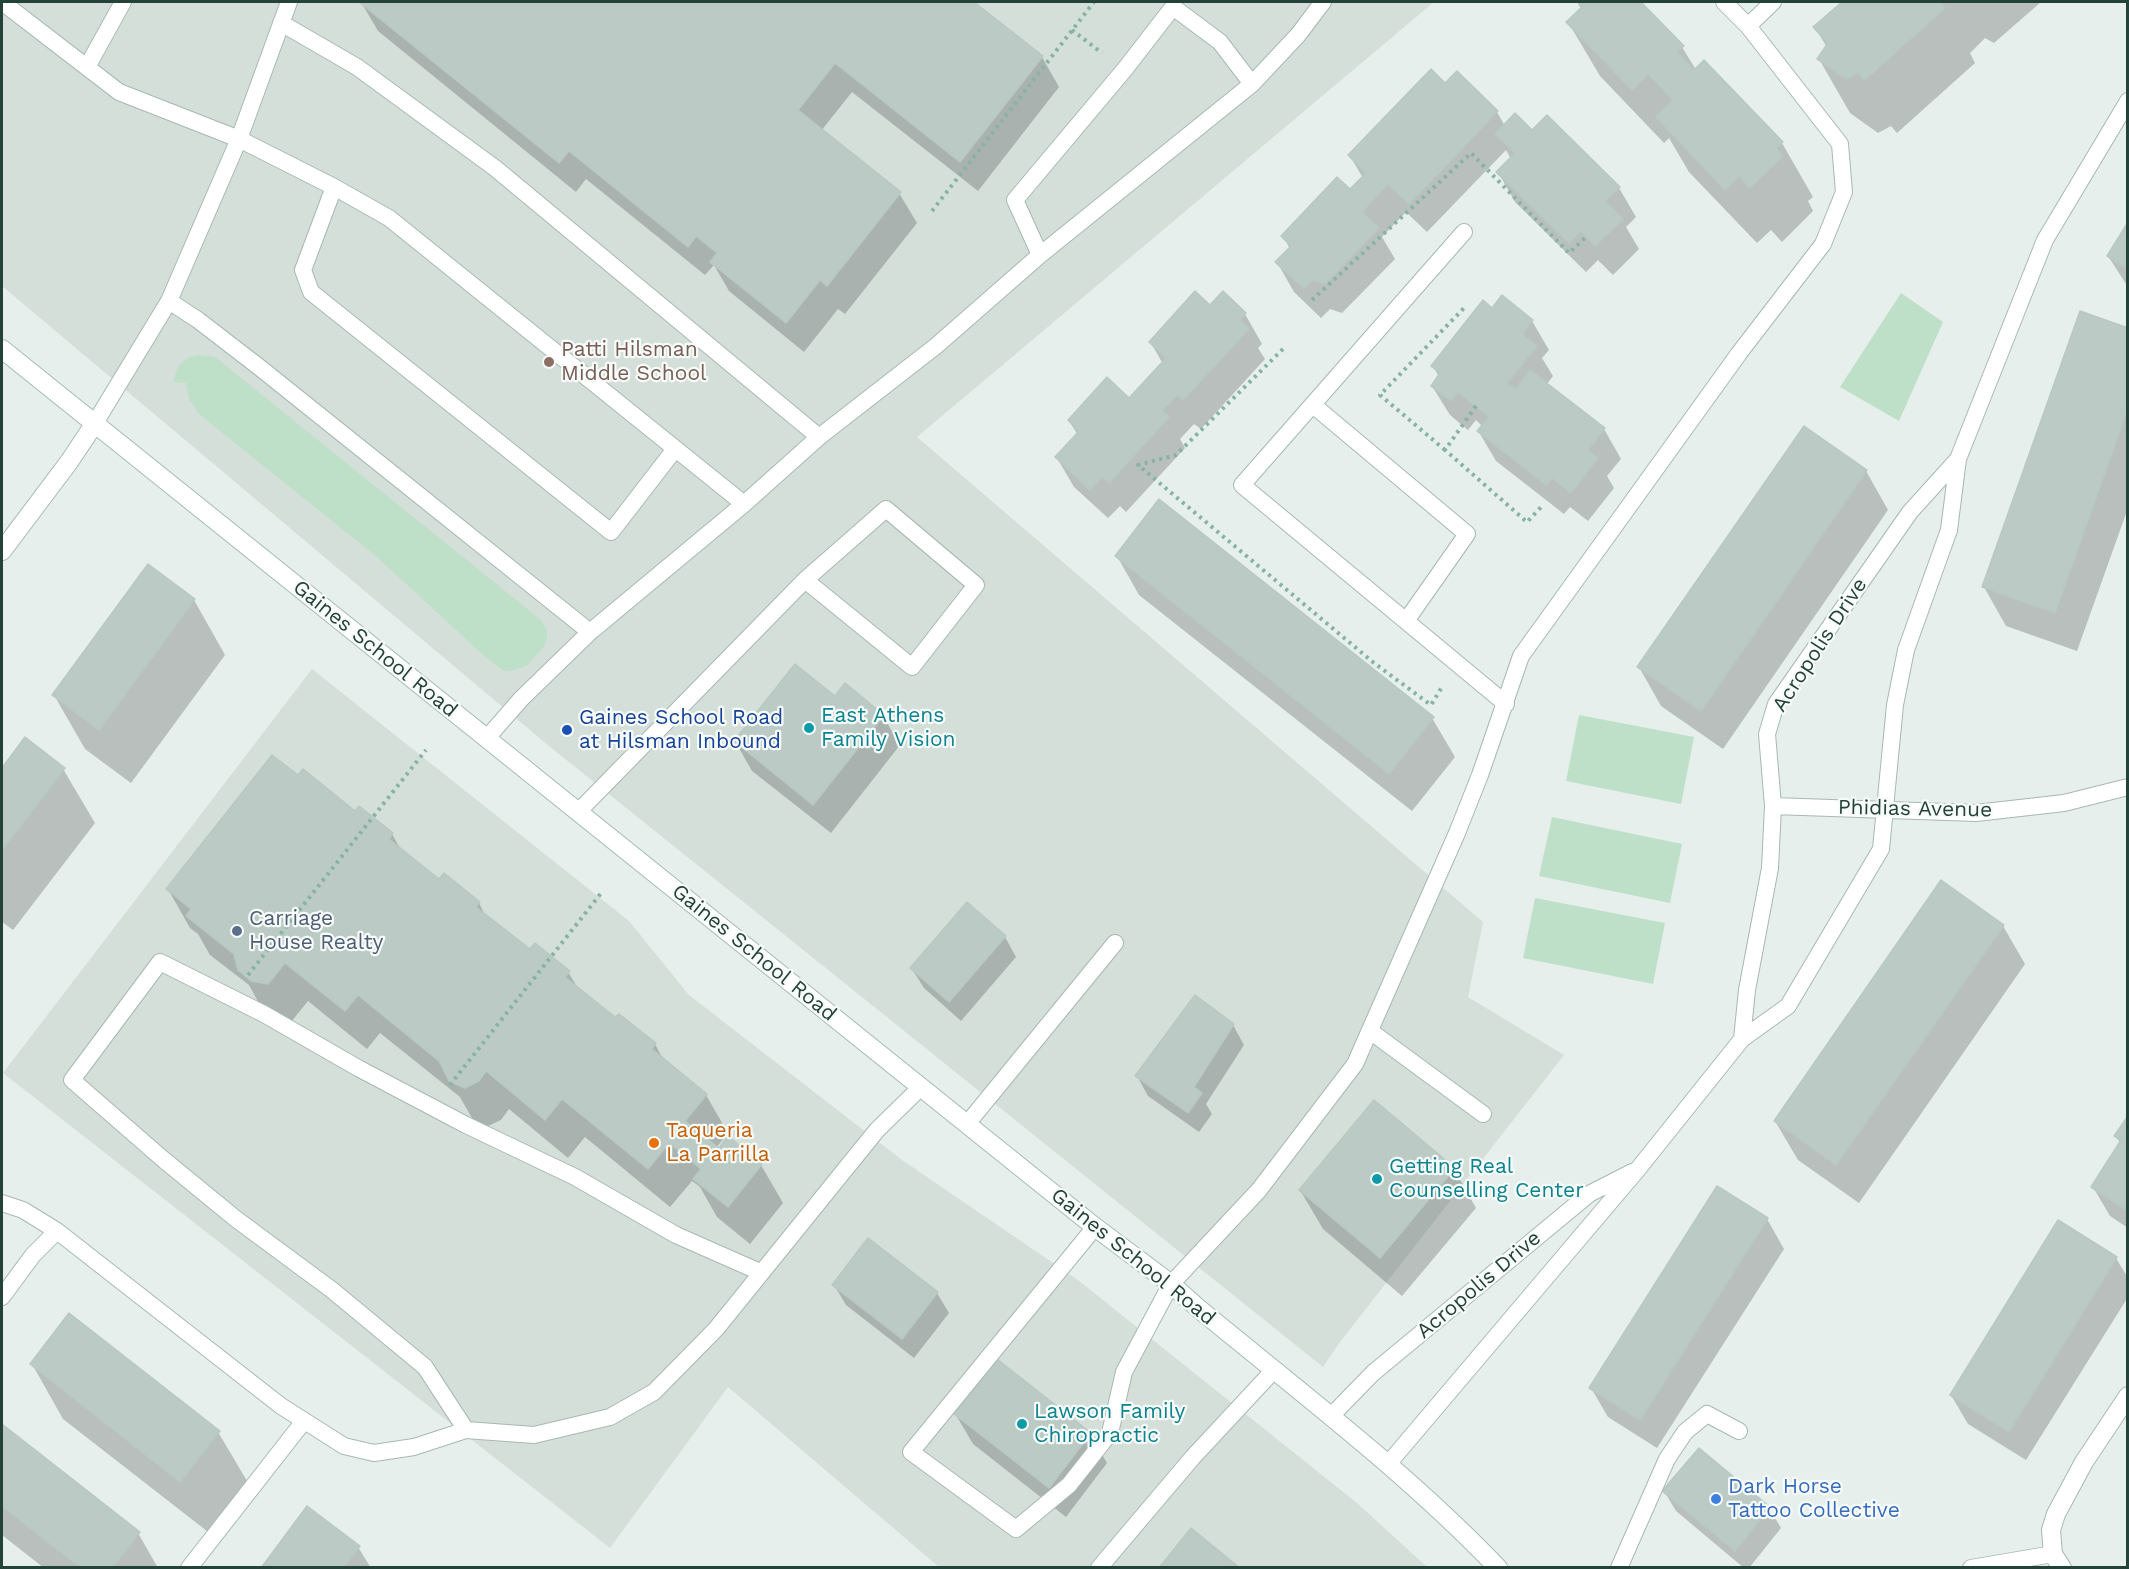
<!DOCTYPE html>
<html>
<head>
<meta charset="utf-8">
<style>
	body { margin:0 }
	#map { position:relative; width:2129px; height:1569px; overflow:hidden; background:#e6efeb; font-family:"Work Sans",sans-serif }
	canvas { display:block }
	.frame { position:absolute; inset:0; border:3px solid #24423a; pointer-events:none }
</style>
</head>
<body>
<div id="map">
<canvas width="2129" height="1569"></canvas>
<div class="frame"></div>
</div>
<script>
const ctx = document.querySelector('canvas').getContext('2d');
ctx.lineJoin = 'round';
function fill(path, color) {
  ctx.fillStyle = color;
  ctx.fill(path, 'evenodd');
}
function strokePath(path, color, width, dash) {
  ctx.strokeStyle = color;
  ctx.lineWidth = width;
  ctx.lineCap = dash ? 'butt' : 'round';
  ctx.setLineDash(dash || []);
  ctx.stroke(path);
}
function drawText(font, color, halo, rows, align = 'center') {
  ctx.font = font + ' "Work Sans",sans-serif';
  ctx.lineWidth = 4.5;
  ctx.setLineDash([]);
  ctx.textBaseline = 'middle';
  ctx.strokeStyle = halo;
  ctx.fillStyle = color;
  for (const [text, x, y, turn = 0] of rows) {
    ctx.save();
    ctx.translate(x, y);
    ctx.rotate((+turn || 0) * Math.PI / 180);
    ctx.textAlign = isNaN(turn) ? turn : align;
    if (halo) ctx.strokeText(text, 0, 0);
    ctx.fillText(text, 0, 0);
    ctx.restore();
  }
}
const built = new Path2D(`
	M2,2h1432l-517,435 566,485 -15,75 96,58 -224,287 -17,25 -774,-621 -547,-460z
	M312,669l317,252 60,74 213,165 176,120 279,223 70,64h-488l-211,-180 -118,161 -607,-475z`);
const green = new Path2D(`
	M1901,293l42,29 -44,99 -59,-34z
	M197,355l18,2 326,263 6,10v8l-2,7 -17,20 -10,4 -11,2 -5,-1 -20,-16 -104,-96 -179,-144 -10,-15 -3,-16 -12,-1c2,-16 7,-23 23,-27z
	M1579,715l115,22 -13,67 -115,-23z
	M1552,817l130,27 -12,59 -131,-27z
	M1535,898l130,25 -12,61 -130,-26z`);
const shadow = new Path2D(`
	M361,2h611l70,55 17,30 -81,104 -126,-99 -31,39 78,62 18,30 -72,91 -7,-5 -34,43 -75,-61 -15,-26 -9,10 -119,-96 -10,13 -198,-161z
	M1577,2h62l43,45 14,23 86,73 31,54 -5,4 5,10 -31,31 -11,-12 -14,13 -68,-71 -20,-34 -5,5 -64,-67 -32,-54 14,-12z
	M1845,2h196l-47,41 -9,-5 -15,15 5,10 -78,70 -6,-7 -13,7 -28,-20 -31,-54 8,-12 -12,-19z
	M1446,85l51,27 8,14 27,7 87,55 17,29 -10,10 13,22 -26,26 -15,-15 -12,12 -71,-70 -17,-30 13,-13 -5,-9 -79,82 -21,-20 -24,25 13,22 -53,54 -12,-4 -9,9 -27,-26 -17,-30 13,-13 -7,-13 67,-44 13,-14 -13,-22z
	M2128,225v62l-20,-31z
	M1223,293l22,21 17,30 -4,4 7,11 -64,70 -7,-5 -14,15 5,9 -59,64 -6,-6 -12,12 -34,-31 -17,-29 21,-23 -9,-14 60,-21 34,-36 -12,-21 59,-36z
	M1492,310l40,11 17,29 -7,8 11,18 -6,8 57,45 17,30 -14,17 7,12 -26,33 -18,-14 -6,7 -68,-53 -17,-29 4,-5 -7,-7 -8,10 -18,-15 -18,-29 7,-9 -6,-11z
	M2128,329v179l-51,143 -71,-25 -22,-39z
	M1866,471l22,39 -165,239 -62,-43 -22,-39z
	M1117,556l315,162 23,39 -43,54 -273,-216z
	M194,600l31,55 -94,128 -46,-34 -31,-54z
	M836,698l47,18 17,29 -69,88 -79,-62 -17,-30z
	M25,739l38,30 32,54 -82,107 -11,-8v-151z
	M298,777l94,57 9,16 38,31 5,-6 35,28 7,14 44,34 38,21 11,18 35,29 41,25 9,17 42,34 22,38 -12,15 45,17 22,38 -33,41 -33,-27 -17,-30 -8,-6 -22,26 -85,-70 -17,21 -59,-49 -8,11 -13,6 -15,-6 -13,-23 -80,-64 -13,16 -59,-48 -17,21 -29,-13 -13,-24 -39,-30 -12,-21 -8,-6 -22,-39z
	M2003,926l22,38 -166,239 -61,-43 -23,-39z
	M1005,937l11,20 -55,64 -37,-33 -12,-19z
	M1233,1025l11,20 -38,59 6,10 -13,18 -51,-36 -11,-20z
	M2128,1119v109l-18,-12 -17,-29 27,-44 -4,-7z
	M1454,1169l22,39 -74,88 -79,-67 -23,-39z
	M1767,1219l17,30 -127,199 -49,-31 -17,-29z
	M2058,1222l58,36 12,20v19l-102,163 -58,-36 -17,-29z
	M834,1285l103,8 12,20 -35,45 -68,-53z
	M32,1364l186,68 32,54 -38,49 -149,-116z
	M956,1415l134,19 17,29 -41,54 -93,-73z
	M2,1426l136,107 20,35h-114l-42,-33z
	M1699,1450l70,58 12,20 -32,40h-5l-68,-57 -12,-20z
	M358,1547l13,21h-108z`);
const building = new Path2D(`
	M359,2h615l69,54 -83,106 -125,-99 -37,47 103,82 -74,94 -7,-6 -34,43 -76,-61 7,-9 -21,-17 -8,11 -119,-96 -10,12z
	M1578,2h63l43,44 -7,6 17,18 10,-10 79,82 -7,6 7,8 -33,32 -11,-12 -14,14 -69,-73 17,-17 -25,-26 -16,16 -66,-68 17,-16z
	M1842,2h98l5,6 -80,72 -7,-7 -12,6 -29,-20 11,-16 -15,-16z
	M1431,69l14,14 12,-12 41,40 -89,93 -21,-20 -26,28 17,16 -54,56 -12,-4 -9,9 -29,-27 16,-16 -10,-10 56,-59 13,12 16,-16 -18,-18z
	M1515,113l17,17 15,-15 73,72 -15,14 18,18 -28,27 -14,-15 -12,12 -73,-71 19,-19 -20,-19z
	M2128,222v47l-21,-13z
	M1195,291l15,14 13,-14 23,22 -6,7 9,9 -66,71 -6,-5 -15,16 7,6 -60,66 -7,-6 -12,13 -35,-33 24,-26 -11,-11 39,-43 22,21 37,-40 -17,-16z
	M1502,295l31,25 -11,14 15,12 -30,37 9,6 14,-19 75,58 -17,22 10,8 -27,35 -19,-15 -6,7 -69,-54 12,-14 -31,-25 -7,9 -20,-15 9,-13 -9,-7 52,-66 9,8z
	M2080,311l48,17v80l-73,205 -73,-26z
	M1804,426l63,44 -166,241 -64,-44z
	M1159,499l275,218 -45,57 -274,-218z
	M148,564l47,35 -96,131 -47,-35z
	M795,664l40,32 10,-13 39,32 -71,90 -79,-64z
	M25,737l40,31 -63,82v-82z
	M272,755l26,20 5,-6 52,42 4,-5 34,27 -4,6 50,40 5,-6 36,29 -4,5 54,42 5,-6 35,28 -5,6 50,40 4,-3 37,29 -4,6 55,45 -22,27 34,27 9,-12 34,28 -34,43 -35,-28 8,-10 -32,-26 -21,26 -86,-70 -17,21 -59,-49 -7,10 -14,7 -16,-7 -10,-20 -81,-66 -13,16 -60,-48 -17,21 -17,-3 -13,-11 -4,-16 -48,-38 5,-7 -25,-20z
	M1941,880l63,45 -168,240 -62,-44z
	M967,902l39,34 -57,66 -39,-34z
	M1195,995l39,29 -40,63 8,6 -14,20 -53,-37z
	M1374,1100l81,68 -75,90 -81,-68z
	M2128,1116v95l-37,-24 30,-47 -7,-4z
	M1717,1186l51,32 -128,202 -51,-32z
	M2058,1220l59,37 -108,175 -59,-37z
	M868,1238l70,54 -36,47 -70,-54z
	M69,1313l151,118 -40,51 -150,-118z
	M997,1359l94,74 -42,55 -95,-74z
	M2,1424l138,108 -28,36h-31l-79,-62z
	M1699,1448l71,59 -35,44 -73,-60z
	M307,1506l53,40 -17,22h-82z
	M1191,1528l49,40h-81z`);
const path = new Path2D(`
	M1072,30l30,23
	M932,211l162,-209
	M1312,300l159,-147 98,100 17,-16
	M1283,349l-107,106 -38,10 236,198 57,42 11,-18
	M1476,406l-31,44 82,72 16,-17
	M1445,450l-65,-55 85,-88
	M248,975l178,-225
	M450,1085l152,-193`);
const service = new Path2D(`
	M2,2l117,90 120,47 95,48 55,31 355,286
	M281,23l76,44 138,101 324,269
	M1748,26l25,-24
	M87,67l36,-65
	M334,187l-31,83 8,22 300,240 64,-83
	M1464,232l-222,253 264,219
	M1040,255l-25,-55 110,-131 48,-62 47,35 32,42
	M169,301l29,19 61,47 331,265
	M1313,405l154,129 -61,87
	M95,423l74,-122 70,-162 50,-137
	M487,738l34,-39 69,-67 154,-128 75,-67 117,-91 104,-91 212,-171 46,-49 25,-33
	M1773,806l203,7 88,-10 64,-16
	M578,812l227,-232 81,-71 90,76 -64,82 -107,-87
	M1370,1031l113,83
	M1742,1039l5,-49 23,-122 3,-62 -6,-72 9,-30 134,-192 48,-53
	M967,1124l148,-181
	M2,1203l21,7 34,21
	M1095,1227l-184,225 105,77 53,-44 41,-52 14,-61 47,-88 88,-94 96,-126 102,-231 23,-58 41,-119 219,-304 83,-108 21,-52 -4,-48 -92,-118 -24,-24
	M2,1297l31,-42 24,-24 224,175 63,40 30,7 40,-6 52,-17 68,5 76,-18 44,-25 62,-63 161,-199 44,-43
	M1331,1416l42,-43 216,-179 43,-22
	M466,1430l-41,-63 -93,-77 -96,-71 -72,-59 -92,-80 88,-118 104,52 94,54 108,57 109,52 101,58 84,37
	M1388,1464l250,-295 104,-130 46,-33 93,-157 14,-144 11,-55 43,-120 9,-71 87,-219 83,-139
	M189,1568l115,-147
	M1099,1568l94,-111 81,-87
	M1619,1568l48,-109 18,-27 22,-18 32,17
	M1971,1568l82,-14`);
const minor = new Path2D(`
	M2,551l67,-89 26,-39
	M2062,1568l-9,-14 -2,-24 5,-16 28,-52 44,-66`);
const secondary = new Path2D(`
	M2,349l1093,878 76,57 27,24c102,84 208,164 300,260`);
const markers = [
	[549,362,6,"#8d6e63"],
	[809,728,6,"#0f9aa8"],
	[567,730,6,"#1a4fb4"],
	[237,931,6,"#5c6f8a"],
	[654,1143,6,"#e8710a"],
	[1377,1179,6,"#0f9aa8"],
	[1022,1424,6,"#0f9aa8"],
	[1716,1499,6,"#3f7fe0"]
];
const educationNames = [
	["Patti Hilsman",561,350],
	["Middle School",561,374]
];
const streetNames = [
	["Acropolis Drive",1820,645,-57],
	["Gaines School Road",375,649,39],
	["Phidias Avenue",1915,809,1],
	["Gaines School Road",754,953,39],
	["Gaines School Road",1133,1257,39],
	["Acropolis Drive",1479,1285,-40]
];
const cultureNames = [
	["East Athens",821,716],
	["Family Vision",821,740],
	["Getting Real",1389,1167],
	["Counselling Center",1389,1191],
	["Lawson Family",1034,1412],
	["Chiropractic",1034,1436]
];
const transitNames = [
	["Gaines School Road",579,718],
	["at Hilsman Inbound",579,742]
];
const serviceNames = [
	["Carriage",249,919],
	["House Realty",249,943]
];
const foodNames = [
	["Taqueria",666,1131],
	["La Parrilla",666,1155]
];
const shopNames = [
	["Dark Horse",1728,1487],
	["Tattoo Collective",1728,1511]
];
fill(built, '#d4dfda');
fill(green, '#bfe0c8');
fill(shadow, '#0003');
fill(building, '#bbcac4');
strokePath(building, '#b8c9c2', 1.5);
strokePath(service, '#a8b8b2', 18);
strokePath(minor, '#a8b8b2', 20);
strokePath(secondary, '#a4bbb3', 20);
strokePath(path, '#86b3a5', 4, [3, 4.5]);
strokePath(service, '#fff', 16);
strokePath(minor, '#fff', 18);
strokePath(secondary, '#fff', 18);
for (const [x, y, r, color] of markers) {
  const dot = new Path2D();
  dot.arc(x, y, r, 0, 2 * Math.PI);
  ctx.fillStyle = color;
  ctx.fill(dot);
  strokePath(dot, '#f7fbf9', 2);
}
drawText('21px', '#785e54', '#f7fbf9', educationNames, 'left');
drawText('21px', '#24423a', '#f7fbf9', streetNames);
drawText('21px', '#0d838f', '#f7fbf9', cultureNames, 'left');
drawText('21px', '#164399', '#f7fbf9', transitNames, 'left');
drawText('21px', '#4e5e75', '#f7fbf9', serviceNames, 'left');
drawText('21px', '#c56008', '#f7fbf9', foodNames, 'left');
drawText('21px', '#366cbe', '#f7fbf9', shopNames, 'left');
</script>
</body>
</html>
